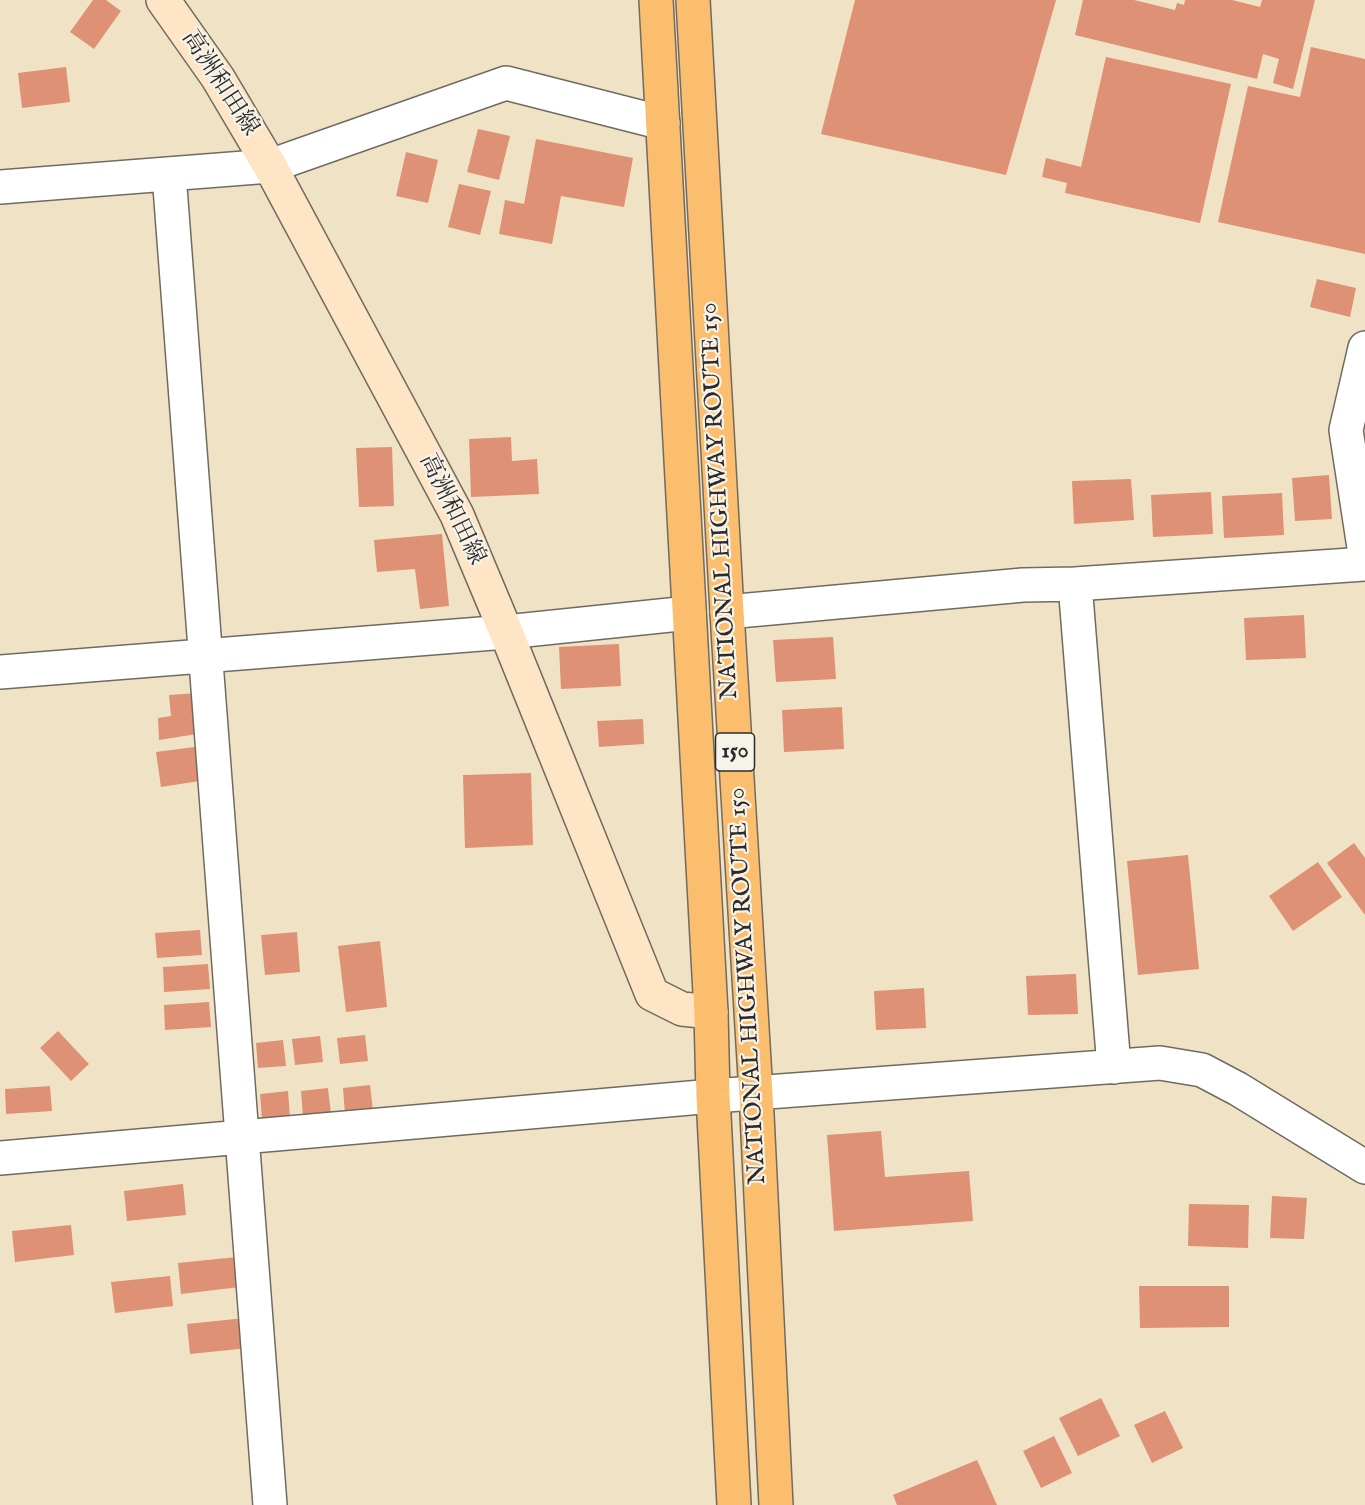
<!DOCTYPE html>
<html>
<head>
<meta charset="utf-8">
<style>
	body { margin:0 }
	canvas { display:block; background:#f0e2c5 }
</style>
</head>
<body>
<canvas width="1365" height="1505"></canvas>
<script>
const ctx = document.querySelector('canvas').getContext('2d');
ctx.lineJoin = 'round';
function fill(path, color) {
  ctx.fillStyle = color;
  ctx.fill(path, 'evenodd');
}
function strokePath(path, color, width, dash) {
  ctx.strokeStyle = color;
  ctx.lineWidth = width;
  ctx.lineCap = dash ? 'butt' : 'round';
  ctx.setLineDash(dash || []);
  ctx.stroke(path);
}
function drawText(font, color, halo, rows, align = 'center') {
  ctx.font = font + ' "IM FELL English","Noto Serif JP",serif';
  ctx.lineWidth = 4.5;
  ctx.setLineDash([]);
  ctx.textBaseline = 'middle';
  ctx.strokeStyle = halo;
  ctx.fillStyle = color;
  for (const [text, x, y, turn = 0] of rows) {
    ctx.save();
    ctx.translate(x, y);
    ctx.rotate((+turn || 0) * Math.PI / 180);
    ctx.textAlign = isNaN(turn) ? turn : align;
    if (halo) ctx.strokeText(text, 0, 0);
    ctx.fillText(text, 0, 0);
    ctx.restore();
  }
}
const building = new Path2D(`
	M93,0h13l15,11 -27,38 -24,-17z
	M855,0h201l-50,175 -185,-41z
	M1083,0h51l41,10 2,-7 7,2 1,-5h47l28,7 2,-7h53l-22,89 -20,-6 6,-24 -16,-5 -6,25 -182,-44z
	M1311,47l54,12v195l-147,-32 30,-136 52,11z
	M1106,57l125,27 -31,139 -135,-30 2,-10 -25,-6 4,-19 35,9z
	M66,67l4,35 -48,6 -4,-35z
	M478,129l32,7 -11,44 -32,-8z
	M536,139l97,19 -9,49 -63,-11 -9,48 -53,-10 6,-34 19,4z
	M406,152l32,8 -10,43 -32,-7z
	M459,184l32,7 -11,44 -32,-8z
	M1317,279l39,9 -6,29 -40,-10z
	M511,437l1,24 25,-2 2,35 -68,3 -2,-58z
	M392,447l2,59 -35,1 -3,-59z
	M1329,475l3,44 -37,2 -3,-43z
	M1131,479l3,41 -60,4 -2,-43z
	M1211,492l2,42 -60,3 -2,-42z
	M1282,493l2,42 -60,3 -2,-42z
	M442,534l7,72 -29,3 -5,-40 -38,3 -3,-32z
	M1304,615l2,43 -60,2 -2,-42z
	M833,637l3,42 -60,3 -3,-42z
	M619,644l2,42 -60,3 -2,-42z
	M198,693l5,40 -44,7 -1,-22 13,-2 -2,-21z
	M842,707l2,42 -60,3 -2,-42z
	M643,719l1,25 -45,3 -2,-26z
	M202,746l4,34 -45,7 -5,-35z
	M531,773l2,72 -68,3 -2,-73z
	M1354,843l11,15v57l-38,-52z
	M1188,855l11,114 -61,6 -11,-114z
	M1318,862l24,35 -49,34 -24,-35z
	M200,930l2,25 -45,3 -2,-25z
	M297,932l3,40 -35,3 -4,-40z
	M380,941l7,66 -41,5 -8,-66z
	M208,964l2,25 -46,3 -1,-25z
	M1076,974l2,40 -50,1 -2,-39z
	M924,988l2,40 -50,2 -2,-39z
	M209,1002l2,25 -46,3 -1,-25z
	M58,1031l31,33 -18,17 -31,-33z
	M365,1035l3,26 -28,3 -3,-26z
	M320,1036l3,26 -28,3 -3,-26z
	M283,1040l3,26 -28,2 -2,-25z
	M370,1085l3,26 -28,3 -2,-26z
	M50,1086l2,25 -46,3 -1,-25z
	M328,1088l3,26 -28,3 -2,-26z
	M288,1091l2,26 -28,2 -2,-25z
	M881,1131l4,46 84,-6 4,50 -139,10 -7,-96z
	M183,1184l3,31 -59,6 -3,-30z
	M1272,1196l35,2 -3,41 -34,-1z
	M1189,1204l60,1 -1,43 -60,-2z
	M71,1225l3,30 -59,7 -3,-31z
	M237,1257l3,30 -59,7 -3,-31z
	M170,1276l3,30 -58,7 -4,-31z
	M1139,1286h90v41l-89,1z
	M245,1318l4,30 -59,6 -3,-30z
	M1101,1398l19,38 -42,20 -19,-38z
	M1165,1411l18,37 -31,15 -18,-38z
	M1054,1436l18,37 -31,15 -18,-37z
	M977,1460l20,45h-100l-4,-10z`);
const minor = new Path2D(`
	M169,174l101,1331
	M0,187l270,-21 236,-83 157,40
	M1365,348l-19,82 19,124
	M1075,584l39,483
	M727,612l296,-27 52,-1 290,-20
	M0,672l506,-40 183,-19
	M0,1158l713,-62 447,-33 42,7 36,19 127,78`);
const secondary = new Path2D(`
	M163,0l55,78 52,88 187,349 49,117 146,362 30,15 29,3`);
const trunk = new Path2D(`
	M656,0l55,1012 2,84 21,409
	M693,0l34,612 29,482 20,411`);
const shields = [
	[735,752,39]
];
const shieldNames = [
	["150",735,752]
];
const streetNames = [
	["高洲和田線",219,84,57],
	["NATIONAL HIGHWAY ROUTE 150",721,501,-93],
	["高洲和田線",451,510,64],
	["NATIONAL HIGHWAY ROUTE 150",749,986,-93]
];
fill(building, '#de9174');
strokePath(minor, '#706b61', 36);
strokePath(secondary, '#706b61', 36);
strokePath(trunk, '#706b61', 36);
strokePath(minor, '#fff', 33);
strokePath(secondary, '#fde5c5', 33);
strokePath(trunk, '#fabe6e', 33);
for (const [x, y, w] of shields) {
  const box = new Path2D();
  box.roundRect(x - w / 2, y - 19, w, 38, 4.5);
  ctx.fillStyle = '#f7f3e8';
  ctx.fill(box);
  strokePath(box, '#2b2b2b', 1.5);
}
drawText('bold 22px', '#2b2b2b', null, shieldNames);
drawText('24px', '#2b2b2b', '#f7f3e8', streetNames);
</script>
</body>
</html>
